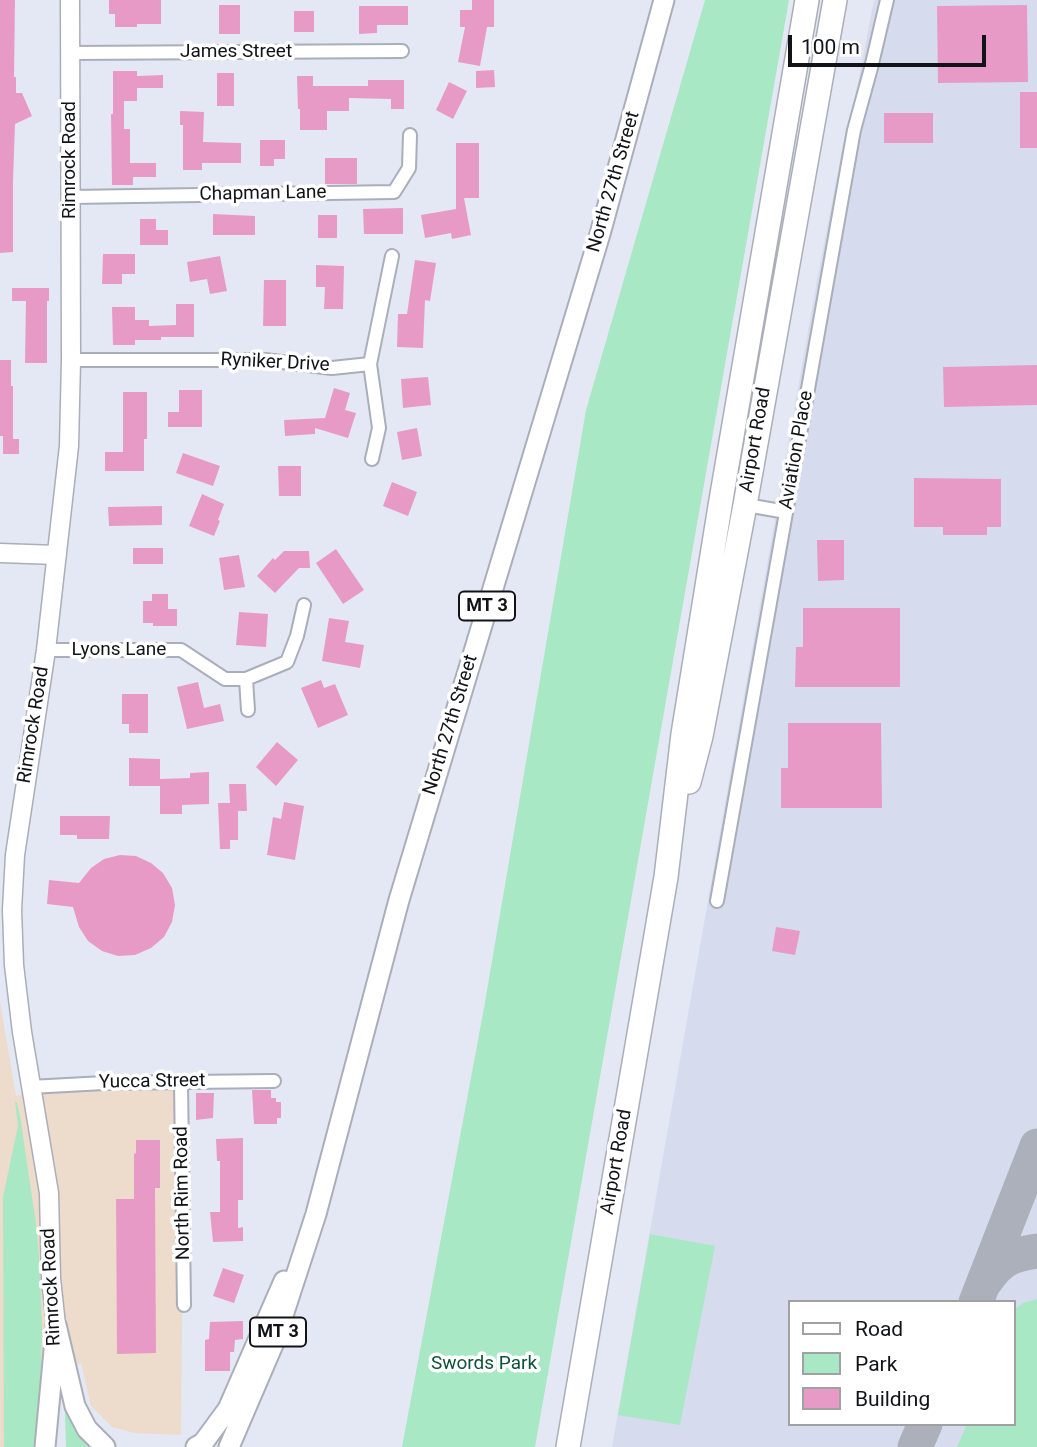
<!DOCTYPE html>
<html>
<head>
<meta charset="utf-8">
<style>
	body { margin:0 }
	#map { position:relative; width:1037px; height:1447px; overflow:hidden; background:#e4e8f4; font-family:Roboto,sans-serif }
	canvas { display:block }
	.legend { position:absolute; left:788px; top:1300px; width:228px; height:126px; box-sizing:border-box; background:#fff; border:2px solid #a0a1a2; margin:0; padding:9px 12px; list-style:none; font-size:21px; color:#111316 }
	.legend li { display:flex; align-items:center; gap:14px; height:35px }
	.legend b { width:35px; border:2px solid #a0a1a2 }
	.scale { position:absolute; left:788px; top:35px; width:198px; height:32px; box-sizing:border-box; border:4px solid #111316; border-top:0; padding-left:9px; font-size:21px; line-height:24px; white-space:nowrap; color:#111316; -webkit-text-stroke:5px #fff; paint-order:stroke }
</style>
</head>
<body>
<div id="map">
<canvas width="1037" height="1447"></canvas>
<ul class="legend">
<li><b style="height:9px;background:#fff"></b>Road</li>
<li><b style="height:19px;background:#a8e8c4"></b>Park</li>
<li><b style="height:19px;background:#e89ac7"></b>Building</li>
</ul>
<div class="scale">100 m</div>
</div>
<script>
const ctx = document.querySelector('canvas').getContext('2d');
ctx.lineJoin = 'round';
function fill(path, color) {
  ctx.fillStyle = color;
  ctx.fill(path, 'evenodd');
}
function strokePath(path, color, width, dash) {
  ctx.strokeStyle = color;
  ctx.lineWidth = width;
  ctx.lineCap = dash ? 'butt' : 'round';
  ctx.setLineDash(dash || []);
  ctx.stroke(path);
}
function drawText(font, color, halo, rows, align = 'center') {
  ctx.font = font + ' Roboto,sans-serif';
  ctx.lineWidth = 7;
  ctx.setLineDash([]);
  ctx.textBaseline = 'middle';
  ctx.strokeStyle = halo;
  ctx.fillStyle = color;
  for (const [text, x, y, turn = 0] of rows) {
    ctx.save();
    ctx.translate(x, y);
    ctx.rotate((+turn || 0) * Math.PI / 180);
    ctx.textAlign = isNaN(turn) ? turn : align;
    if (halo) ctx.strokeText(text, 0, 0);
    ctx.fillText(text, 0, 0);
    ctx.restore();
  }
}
const built = new Path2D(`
	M874,0h163v1447h-425l205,-1167 26,-135 12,-47zM790,1302h224v122h-224z`);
const education = new Path2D(`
	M0,1001l16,95 34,-11 131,-3 2,139 -2,214 -47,-2 -22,-6 -21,-21 -10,-43 -42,14 -3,70h-36z`);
const green = new Path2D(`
	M705,0h84l-254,1447h-133l82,-439 102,-598z
	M15,1101l2,2 3,13 17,115 3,43 2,54 -3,119h-35l-1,-250 15,-71z
	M650,1234l65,12 -35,179 -62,-10z
	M1037,1299v148h-80l10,-23h47v-114l9,-7z
	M64,1380l32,67h-30z`);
const taxiway = new Path2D(`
	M985,1282c15,-23 26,-27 52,-31
	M976,1302l61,-156
	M915,1447l10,-23`);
const building = new Path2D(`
	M0,0h15l-1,77h2v16h6l10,23 -17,8 -2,57v71l-13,1z
	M109,0h52v24h-24v3h-22v-13h-6z
	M472,0h22v27h-7l-7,39 -22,-4 7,-35h-5v-17h12z
	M219,5h21v29h-21z
	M1027,5l1,77 -90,1 -1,-77z
	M359,6h49v19h-31v8l-18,1z
	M294,11h20v21h-20z
	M494,70l1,17 -19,1v-17z
	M113,71h24v5l26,-1v13h-26v13h-13v28h6v34h26v14h-23v8h-21l-1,-71h2z
	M217,73h17v33h-17z
	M297,76h16v10h55v-6h36v29h-13v-10l-42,-1v13h-22v19h-27v-21h-2z
	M449,82l18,9 -14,28 -17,-9z
	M1020,92h17v56h-17z
	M180,111l24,1 -1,30 38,1v20h-39v7h-19v-45h-3z
	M884,113h49v30h-49z
	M260,140h25v19h-11v7h-14z
	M456,143h23v55h-15l7,37 -19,4 -1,-6 -26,5 -4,-23 35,-6z
	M325,158h32v26h-32z
	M403,208v26h-39l-1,-25z
	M213,214l42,2v19h-42z
	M318,215h19v23h-19z
	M140,219h16v11h12v15h-28z
	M103,254h32v20h-13v10h-20z
	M220,256l7,35 -17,3 -3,-15 -17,3 -3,-20z
	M415,260l21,3 -6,38 -5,-1 -2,48 -26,-1 1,-33h9z
	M316,265l28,1 -1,43h-19l1,-22h-9z
	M264,280h22v46h-23z
	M12,288h37v13h-2v62h-22l1,-62h-14z
	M176,304h18v33h-33v3h-26v5h-22l-1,-38h23v13h14v6l27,-1z
	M0,360h11v26h2v53h6v15h-16v-18h-3z
	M1037,365v40l-93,2 -1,-40z
	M428,377l3,28 -28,3 -2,-29z
	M334,388l16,5 -5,17 11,3 -8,25 -33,-10v6l-30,2 -1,-16 41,-2z
	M179,390h23v37h-34v-15h11z
	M123,392h24v47h-3v32h-39v-19h18z
	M417,428l5,28 -20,4 -5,-28z
	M183,453l37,13 -7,20 -37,-13z
	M278,466h23v30h-22z
	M914,478l87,1v48h-14v8h-44v-8h-29z
	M392,482l25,10 -9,24 -25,-10z
	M202,494l22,10 -6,16 2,1 -6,15 -25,-10z
	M162,506v19l-53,1 -1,-19z
	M817,540h27v40l-26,1z
	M133,548h30v16h-30z
	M336,549l28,41 -21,14 -27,-41z
	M284,551h25l1,17h-11l-24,25 -18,-17 16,-18 2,2z
	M239,555l6,32 -21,3 -5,-32z
	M152,594h16v15h9v17h-24v-3h-10v-22h9z
	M803,608h97v79h-105l1,-40h7z
	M239,612l29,2 -2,33 -30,-2z
	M329,618l20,3 -4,21 19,3 -4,23 -38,-7z
	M321,680l3,8 11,-4 13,31 -30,13 -17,-40z
	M198,682l6,26 16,-4 4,17 -37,8 -10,-42z
	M122,694h26v39h-19v-9h-7z
	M788,723h93l1,85h-101v-40h7z
	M277,742l21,18 -22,26 -20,-19z
	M129,758l31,1v20l30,-1v-5l19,-1v32l-27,1v9h-22v-28h-31z
	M229,784h17l1,27h-9v29h-8v9h-10l-2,-46h12z
	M284,802l20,4 -9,54 -28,-5 6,-38 8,2z
	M60,816h50l-1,23h-32v-4h-17z
	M120,855l16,1 15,7 12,10 9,15 3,17 -3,17 -8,15 -13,11 -16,7 -17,1 -16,-5 -14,-10 -9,-14 -6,-20 -26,-3 2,-24 30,3 12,-15 13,-9z
	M776,927l24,4 -5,24 -23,-4z
	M252,1090h19v8h5v4h5v16h-4v6h-23z
	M196,1093h18l-1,25 -17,2z
	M243,1138v62h-5v28l5,-1v14l-30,1 -3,-30h10v-51h-3l-1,-22z
	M136,1140h24v48h-5l1,165 -39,1 -1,-155h18v-45l2,-1z
	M223,1268l21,7 -10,28 -21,-7z
	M243,1321v18l-8,1 -1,12h-4v19h-25v-31l4,-1 1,-17z`);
const street = new Path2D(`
	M70,53l332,-2
	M71,197l323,-5 15,-24 1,-33
	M71,360h194l67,8 38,-4 22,-108
	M370,364l9,64 -7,31
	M741,504l45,8
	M46,650h135l44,29h21l41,-17 10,-26 7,-31
	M246,679l2,31
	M717,901l137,-771 17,-62 16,-68
	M181,1082l3,223
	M30,1087l74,-4 170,-2`);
const secondary = new Path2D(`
	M0,553l57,2
	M56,1339v-14l-5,-46 -2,-86 -27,-161 -8,-67 -2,-55 3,-55 31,-205 23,-204 2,-86 -1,-360`);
const primary = new Path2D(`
	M56,1325l19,81 12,23 18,18
	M45,1447l10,-107
	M196,1447l7,-4 25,-34 56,-128
	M229,1447l46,-107 41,-126 83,-314 201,-666 64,-234`);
const highway = new Path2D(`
	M689,782l12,-46 44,-231 90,-505
	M568,1447l98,-570 17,-143 38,-234 86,-500`);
const shields = [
	[487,606,56],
	[278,1332,56]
];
const shieldNames = [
	["MT 3",487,606],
	["MT 3",278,1332]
];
const streetNames = [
	["James Street",236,52],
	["Rimrock Road",70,160,-90],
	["North 27th Street",614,182,-74],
	["Chapman Lane",263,194,-1],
	["Ryniker Drive",275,363,3],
	["Airport Road",756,440,-80],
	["Aviation Place",797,450,-80],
	["Lyons Lane",119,650],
	["Rimrock Road",34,725,-81],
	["North 27th Street",451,725,-73],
	["Yucca Street",152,1082,-1],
	["Airport Road",617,1162,-80],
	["North Rim Road",183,1193,-91],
	["Rimrock Road",52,1287,-93]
];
const parkNames = [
	["Swords Park",484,1364]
];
fill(built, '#d6dcee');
fill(education, '#eddbcb');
fill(green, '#a8e8c4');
strokePath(taxiway, '#acb0ba', 35);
fill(building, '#e89ac7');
strokePath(street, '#aaaeb9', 16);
strokePath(secondary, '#aaaeb9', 21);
strokePath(primary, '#aaaeb9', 23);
strokePath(highway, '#aaaeb9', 26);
strokePath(street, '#fff', 12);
strokePath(secondary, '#fff', 18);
strokePath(primary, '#fff', 19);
strokePath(highway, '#fff', 23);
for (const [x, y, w] of shields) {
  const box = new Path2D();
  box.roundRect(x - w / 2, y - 14.5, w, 29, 5);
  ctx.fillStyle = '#fff';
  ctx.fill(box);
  strokePath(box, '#111316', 2);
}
drawText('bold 18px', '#111316', null, shieldNames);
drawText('19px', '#111316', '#fff', streetNames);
drawText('19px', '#0e5336', '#fff', parkNames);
</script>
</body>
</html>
